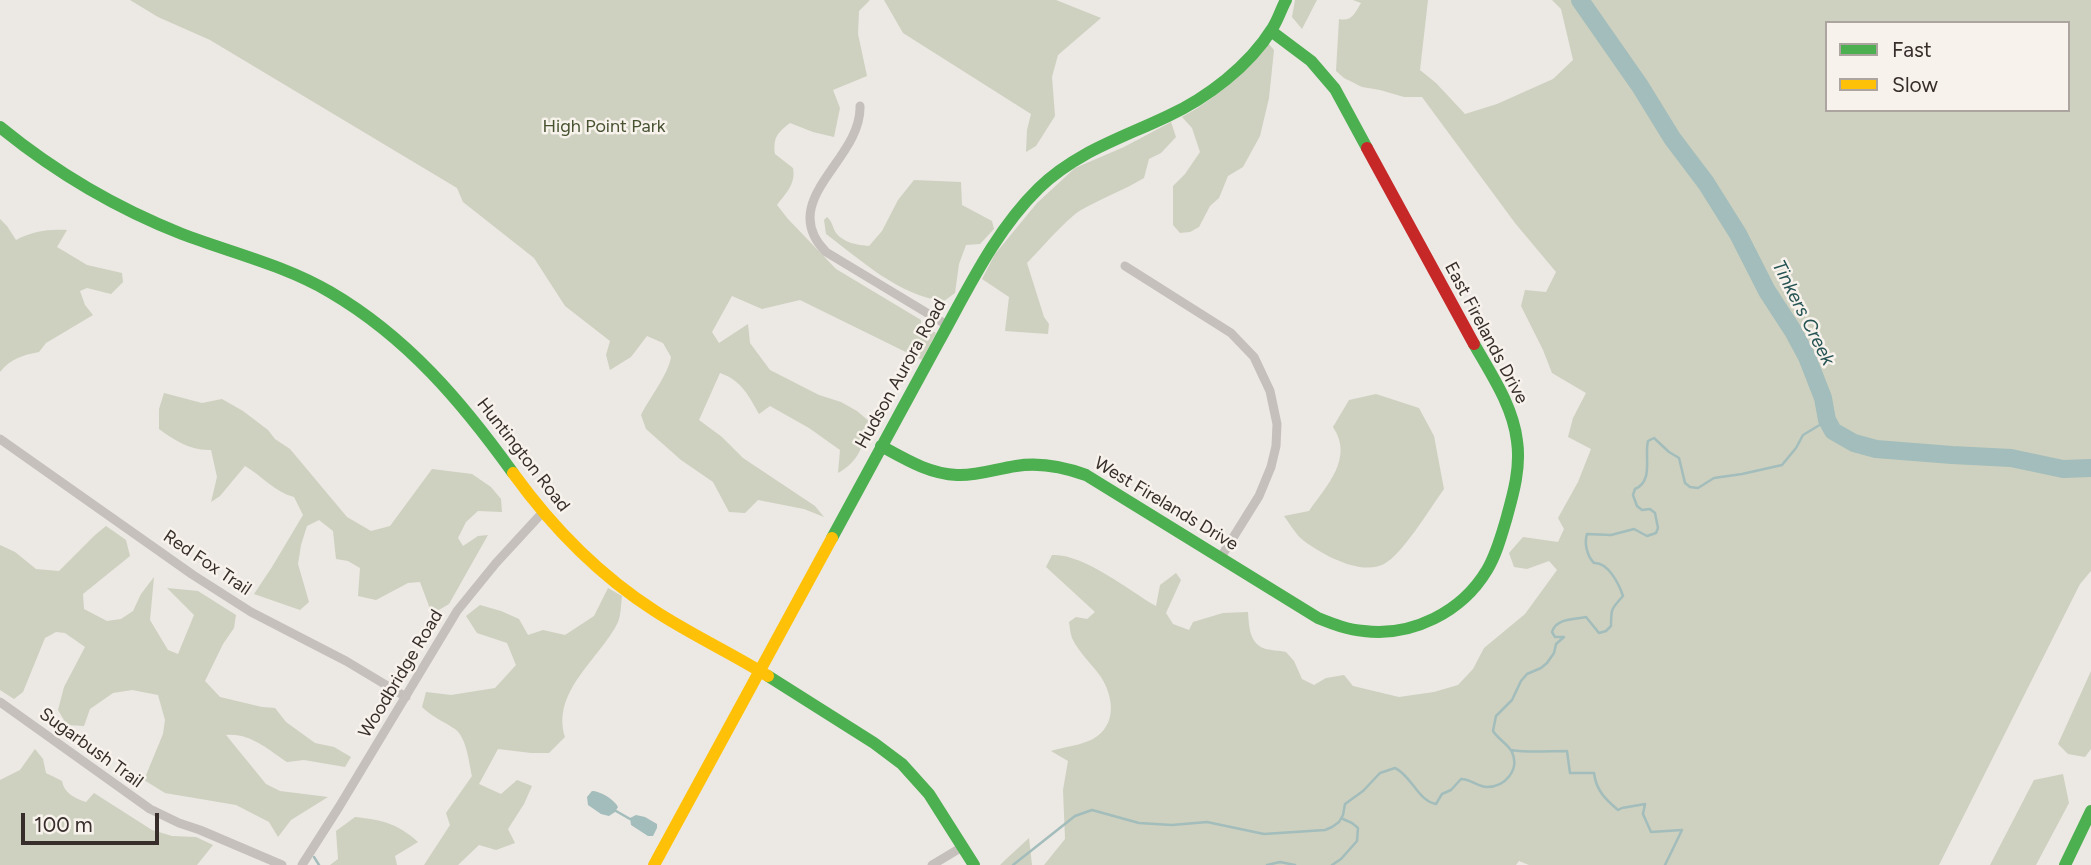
<!DOCTYPE html>
<html>
<head>
<meta charset="utf-8">
<style>
	body { margin:0 }
	#map { position:relative; width:2091px; height:865px; overflow:hidden; background:#ece8e4; font-family:Figtree,sans-serif }
	canvas { display:block }
	.legend { position:absolute; left:1825px; top:21px; width:245px; height:91px; box-sizing:border-box; background:#f8f2ec; border:2px solid #aba49f; margin:0; padding:9px 12px; list-style:none; font-size:21px; color:#372e2b }
	.legend li { display:flex; align-items:center; gap:14px; height:35px }
	.legend b { width:35px; border:2px solid #aba49f }
	.scale { position:absolute; left:21px; top:813px; width:138px; height:32px; box-sizing:border-box; border:4px solid #372e2b; border-top:0; padding-left:9px; font-size:21px; line-height:24px; white-space:nowrap; color:#372e2b; -webkit-text-stroke:5px #f8f2ec; paint-order:stroke }
</style>
</head>
<body>
<div id="map">
<canvas width="2091" height="865"></canvas>
<ul class="legend">
<li><b style="height:9px;background:#4caf50"></b>Fast</li>
<li><b style="height:9px;background:#ffc107"></b>Slow</li>
</ul>
<div class="scale">100 m</div>
</div>
<script>
const ctx = document.querySelector('canvas').getContext('2d');
ctx.lineJoin = 'round';
function fill(path, color) {
  ctx.fillStyle = color;
  ctx.fill(path, 'evenodd');
}
function strokePath(path, color, width, dash) {
  ctx.strokeStyle = color;
  ctx.lineWidth = width;
  ctx.lineCap = dash ? 'butt' : 'round';
  ctx.setLineDash(dash || []);
  ctx.stroke(path);
}
function drawText(font, color, halo, rows, align = 'center') {
  ctx.font = font + ' Figtree,sans-serif';
  ctx.lineWidth = 5;
  ctx.setLineDash([]);
  ctx.textBaseline = 'middle';
  ctx.strokeStyle = halo;
  ctx.fillStyle = color;
  for (const [text, x, y, turn = 0] of rows) {
    ctx.save();
    ctx.translate(x, y);
    ctx.rotate((+turn || 0) * Math.PI / 180);
    ctx.textAlign = isNaN(turn) ? turn : align;
    if (halo) ctx.strokeText(text, 0, 0);
    ctx.fillText(text, 0, 0);
    ctx.restore();
  }
}
const green = new Path2D(`
	M130,0h740l-11,11 -1,23 9,42 -34,14 7,18 -6,29 -21,-5 -23,-9c-13,10 -17,15 -15,31l18,14c3,16 -7,25 -16,37l11,14 48,50 85,51v4l15,9 -14,27 -122,-60 -38,9 -30,-13 -20,36 7,11 29,-19 2,19 20,27 49,25 22,7 16,9 13,11c-7,22 -10,39 -32,51l2,-23 -31,-22 -39,-22 -11,8c-10,-18 -18,-34 -39,-41l-21,47 23,17 21,21 72,48 9,11 -20,-8 -46,-9 -13,13 -16,-1 -16,-30 -32,-22 -35,-31 -5,-14c9,-18 27,-40 30,-58l-8,-14 -16,-7 -16,21 -21,13 -4,-15 4,-14 -45,-35 -31,-48 -71,-56 -6,-14 -247,-148 -52,-23z
	M884,0h172l45,18 -43,37 -6,22 3,39 -19,30 -10,6 1,-22 4,-16 -128,-81z
	M1295,0h22l-15,29 -10,-12z
	M1353,0h75l-8,70 16,13 29,31 32,-10 56,-25 20,-19 -12,-51 -9,-9h539v571l-11,13 -141,281h-410l-10,-4 -3,4h-472l21,-26 -2,-49 5,-29 -17,-10c13,-4 31,-6 42,-12 24,-14 21,-41 8,-62 -9,-13 -22,-24 -29,-39 -2,-5 -2,-11 -3,-16l7,-5 11,2 8,-7 -49,-45 6,-12c31,-2 76,35 104,51l4,-21 16,-12 5,7 -15,33 7,11 16,6 4,-8 30,-9 25,-1c1,13 1,30 15,36 7,3 16,2 23,4l8,9 8,18 12,6 12,-7 18,-3 9,11 46,11 35,-5 24,-7 15,-16 11,-21 41,-34 32,-44 -8,-9 -22,8 -13,-2 -5,-14 14,-16 35,5 6,-13 -6,-11 20,-36 13,-33 -23,-12 5,-19 13,-25 -34,-20 -9,-23 -22,-44 4,-16 21,2 10,-20 -41,-49 -93,-126h-18l-24,-7 -18,-3 -18,-9 -8,-7 3,-52c13,3 16,-6 22,-16zM1827,23h241v87h-241z
	M1268,43l6,7 -5,48 -9,38 -17,31 -15,9 -9,22 -9,8 -11,21 -9,5 -10,1 -7,-8v-39l12,-12 15,-22 -8,-24 -10,-11c30,-16 66,-46 86,-74z
	M1171,122l5,15 -15,16 -12,6 -5,19c-20,12 -42,20 -63,32 -16,10 -40,39 -54,53l17,54 5,7 -1,10 -43,-3 4,-34 -27,-18 13,-25 42,-51 38,-35 49,-21z
	M914,180l47,2 1,23 30,16 2,8 -14,15 -14,1 -7,19 -4,29 -11,8c-45,-5 -83,-41 -118,-67l-2,-14 3,-3c6,5 5,10 9,16 8,10 21,12 33,13l13,-15 16,-31z
	M0,219l7,7 9,14c17,-9 32,-11 51,-10l-10,17 30,18 35,8 1,9 -12,12 -24,-6 -7,3 5,14 8,10 -47,28 -7,9c-16,3 -29,7 -39,20z
	M164,393l38,10 20,-4 21,12 25,19 7,9 15,10 57,68 24,14 19,-5 42,-57 40,5 19,13 10,12 1,13 -24,-1 -12,11 -8,16 5,8 15,-10 10,-1 -39,69 -17,10 -12,-32 -12,1 -32,17 -18,-4 2,-28 -12,-7 -12,-2 -3,-28 -14,-11 -12,6 -6,19 -3,19 11,38 -9,8 -46,-16 18,-27 31,-52 -9,-18c-19,-5 -32,-21 -49,-31l-25,30 -9,6 6,-25 -6,-27c-20,1 -37,-10 -52,-21v-20z
	M1376,394l43,14 15,28 10,53c-13,18 -42,66 -60,75 -23,12 -61,-9 -80,-23 -8,-6 -14,-17 -20,-25l25,-5c18,-26 45,-53 24,-84l16,-27z
	M106,526l20,14 4,16 -47,38 1,15 23,12 14,-2 12,-8 8,-17 13,-17 -4,43 18,30 10,4 16,-39 -27,-27 31,3 38,24 -2,13 -11,16 -18,37 15,16 42,10 13,1 11,14 29,21 19,4 17,10 -6,10 -41,-7 -17,2c-18,-12 -38,-30 -61,-27l40,49 14,7 48,6 -37,23 -13,17 -9,-15 -33,-17 -71,-12 -21,-13 19,-46 2,-14 -7,-25 -26,-5 -19,3 -23,16 -6,17 -17,-1 -9,-15 6,-23 21,-40 -20,-14 -9,-1 -11,6 -22,54 -9,7 -14,-9v-145l15,7 21,17 23,2 36,-36z
	M608,588l14,8c-1,8 -1,19 -4,26 -18,37 -67,69 -53,115l-16,16h-18l-33,-4 -19,35 22,10 16,-14 15,6 -8,18 -16,25 7,14 -19,7 -17,-5 -21,20h-34l26,-40 -4,-12 26,-37c-3,-13 -5,-38 -17,-47 -12,-8 -23,-12 -33,-22l4,-15 25,3 44,-7 21,-23 -9,-22 -30,-10 -11,-17 14,-11 21,6 18,8 9,16 15,-5 22,5 29,-19z
	M2091,671v78l-6,8 -17,-3 -10,-10z
	M35,749l8,10 3,14 16,8c2,12 12,17 24,21l8,-9 58,37 20,6 24,1 17,8 -16,20h-197v-85l20,-10z
	M2063,774l6,29 -33,62h-46l44,-85z
	M355,817c27,3 42,6 63,25l-23,14 2,9h-67l8,-6 -2,-28z
	M1029,838l3,27h-32l4,-4z`);
const water = new Path2D(`
	M592,791c8,0 22,8 26,16l-3,5 -6,4 -8,-2 -13,-9 -1,-8z
	M636,815l9,2 12,7v4l-4,8h-5l-17,-11 -1,-7z`);
const stream = new Path2D(`
	M1511,750c19,3 37,1 56,1l3,22h24c2,17 11,26 24,37l4,-2 23,-4 -2,10 8,18 31,-2 -17,35
	M616,811l14,8
	M314,857l5,8
	M1013,865l62,-49 17,-6 47,13 33,2 35,-3 57,12 61,-4 7,-3 7,-5 4,-7 2,-11 18,-13 17,-18 15,-5c17,8 23,33 41,36l6,-10 9,-4 10,-11c10,0 17,8 26,8 18,0 33,-17 25,-35 -4,-8 -14,-13 -19,-21l3,-15 16,-16 9,-19 6,-7 14,-6 6,-5 7,-10 2,-9 8,-7h-9l-3,-5c4,-14 21,-12 34,-15l13,16 7,-2 5,-5c0,-17 0,-17 12,-30 -4,-12 -15,-34 -29,-33 -7,-7 -10,-20 -7,-29l24,1 23,-6 13,7 9,-3 2,-5 -3,-15 -5,-4 -8,1 -5,-4 -4,-11 2,-6c19,-8 9,-33 13,-48l6,-3 15,14 10,6 6,25 5,4 8,1 16,-10 28,-4 40,-9 14,-17 7,-13 20,-12
	M1267,865l13,-3 15,3
	M1332,865l9,-6 16,-18 1,-13 -6,-5 -9,-4`);
const river = new Path2D(`
	M1580,0l60,86 32,52 34,45 32,51 29,57 26,40 14,26 16,41 4,22 6,11 21,12 22,6 76,6 59,3 52,11 28,-1`);
const street = new Path2D(`
	M860,106c2,54 -85,94 -34,146l121,73
	M1125,266l106,67 23,24 16,34 7,33 -1,22 -5,21 -12,29 -38,61
	M0,439l193,136 58,37 95,49 60,36
	M0,702l150,107 29,14 21,7 82,35
	M302,865l37,-58 118,-196 39,-48 47,-51
	M932,865l30,-18`);
const fast = new Path2D(`
	M1271,31l40,30 24,28 32,59
	M0,127c55,45 116,81 182,107 50,19 102,31 148,58 77,45 132,110 183,181
	M881,446c24,13 48,28 76,29 20,1 39,-6 59,-9 24,-4 48,1 70,9l232,143c15,6 30,12 46,13 48,6 98,-19 123,-61 9,-15 14,-33 19,-50 7,-25 15,-52 11,-79 -4,-35 -26,-67 -43,-97
	M832,538c35,-65 71,-130 106,-195 30,-54 57,-112 101,-155 37,-36 83,-50 129,-72 39,-18 81,-50 104,-87 6,-9 9,-20 14,-29
	M768,676l106,67 28,21 27,30 45,71
	M2065,865l26,-54`);
const slow = new Path2D(`
	M513,473c39,54 86,102 142,138 37,24 76,42 113,65
	M654,865l178,-327`);
const jam = new Path2D(`
	M1367,148l107,196`);
const parkNames = [
	["High Point Park",604,127]
];
const streetNames = [
	["East Firelands Drive",1486,333,62],
	["Hudson Aurora Road",901,374,-61],
	["Huntington Road",523,455,52],
	["West Firelands Drive",1166,504,31],
	["Red Fox Trail",207,563,34],
	["Woodbridge Road",401,674,-59],
	["Sugarbush Trail",91,748,36]
];
const waterNames = [
	["Tinkers Creek",1803,313,63]
];
fill(green, '#ced1bf');
fill(water, '#a2bdbb');
strokePath(stream, '#a2bdbb', 2.5);
strokePath(river, '#a2bdbb', 18);
strokePath(street, '#c6c0bc', 9);
strokePath(fast, '#4caf50', 12);
strokePath(slow, '#ffc107', 12);
strokePath(jam, '#c62828', 12);
drawText('18px', '#475231', '#f8f2ec', parkNames);
drawText('18px', '#372e2b', '#f8f2ec', streetNames);
drawText('italic 19px', '#255354', '#f8f2ec', waterNames);
</script>
</body>
</html>
